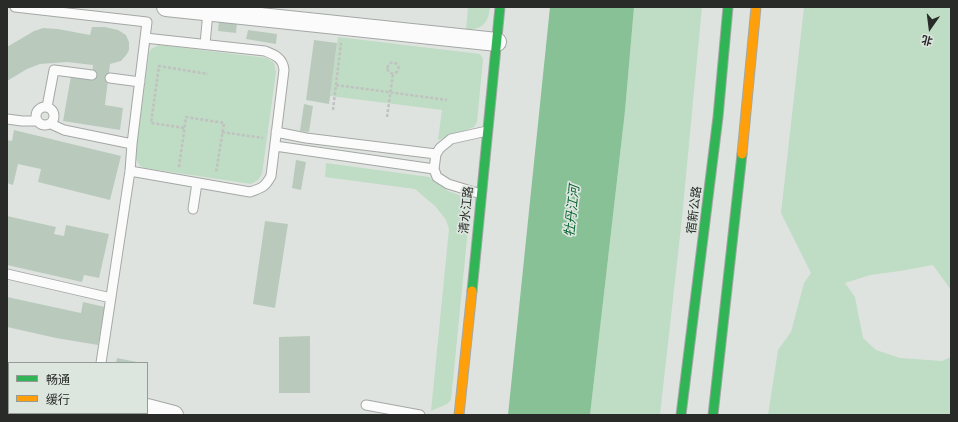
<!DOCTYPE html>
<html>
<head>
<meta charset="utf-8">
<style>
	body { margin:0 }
	#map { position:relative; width:958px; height:422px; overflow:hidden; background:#dfe3e0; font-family:Roboto,"Noto Sans SC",sans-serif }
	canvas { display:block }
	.frame { position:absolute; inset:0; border:8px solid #282b28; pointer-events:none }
	.legend { position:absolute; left:8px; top:362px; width:140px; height:52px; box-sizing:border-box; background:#dde5df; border:1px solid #959b96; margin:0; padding:5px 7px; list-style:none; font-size:12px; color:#282b28 }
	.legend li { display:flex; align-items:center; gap:8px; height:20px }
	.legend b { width:20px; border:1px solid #959b96 }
	.north { position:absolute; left:910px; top:8px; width:40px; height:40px; -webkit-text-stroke:3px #dde5df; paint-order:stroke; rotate:194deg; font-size:11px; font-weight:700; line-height:16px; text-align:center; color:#282b28 }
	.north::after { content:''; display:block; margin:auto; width:14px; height:18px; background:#282b28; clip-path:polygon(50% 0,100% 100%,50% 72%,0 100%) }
</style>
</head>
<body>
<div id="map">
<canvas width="958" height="422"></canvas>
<div class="frame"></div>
<ul class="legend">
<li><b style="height:5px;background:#30b455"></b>畅通</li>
<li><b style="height:5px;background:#ff9f0a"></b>缓行</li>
</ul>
<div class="north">北</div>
</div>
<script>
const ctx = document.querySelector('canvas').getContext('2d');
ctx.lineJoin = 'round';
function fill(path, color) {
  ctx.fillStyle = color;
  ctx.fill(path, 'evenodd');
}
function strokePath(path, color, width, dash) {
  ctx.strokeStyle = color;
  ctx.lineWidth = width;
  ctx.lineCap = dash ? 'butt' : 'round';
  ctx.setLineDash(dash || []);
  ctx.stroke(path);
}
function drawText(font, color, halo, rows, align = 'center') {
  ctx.font = font + ' Roboto,"Noto Sans SC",sans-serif';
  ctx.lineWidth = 3.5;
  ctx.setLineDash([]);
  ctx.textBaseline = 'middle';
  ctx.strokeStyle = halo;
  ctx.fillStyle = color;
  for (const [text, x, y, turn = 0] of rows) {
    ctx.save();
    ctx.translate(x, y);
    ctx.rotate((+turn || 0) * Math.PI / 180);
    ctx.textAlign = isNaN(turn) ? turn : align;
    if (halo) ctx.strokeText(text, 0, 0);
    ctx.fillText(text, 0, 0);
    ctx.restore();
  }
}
const green = new Path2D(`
	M468,7h22c-1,15 -8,24 -24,22z
	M634,7h68l-20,211 -22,197h-70l35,-304z
	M804,7h147v283l-18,-25 -33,6 -30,4 -25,8 10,14 8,41 13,12 24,8 42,3 9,-4v58h-183l10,-65 13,-18 13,-49 7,-10 -30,-60z
	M338,37l142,17 3,5 -6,63 -3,5 -36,13 4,-30 -112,-14z
	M159,45l108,13 7,5 2,9 -14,102 -4,6 -7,4 -106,-16 -5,-2 -4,-7v-5l13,-101 2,-4z
	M326,163l103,14 19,14 20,7 2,11 -19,191 -4,4 -16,7 18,-182 -3,-9 -10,-13 -21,-18 -90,-12z`);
const water = new Path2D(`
	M550,7h84l-9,104 -35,304h-82z`);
const building = new Path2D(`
	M219,21l18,2 -1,10 -18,-2z
	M92,27h13l13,3 8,5 3,7v8l-2,4 -6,7 -11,3 -5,41 18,3 -3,22 -57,-9 8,-45 21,3 1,-14 -26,-3 -27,2 -13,5 -20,12v-34l27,-16 9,-3 15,1 32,6z
	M248,30l29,4 -1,10 -30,-5z
	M314,40l23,3 -8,61 -23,-4z
	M304,104l9,2 -4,26 -9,-1z
	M14,130l107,26 -11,44 -72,-18 3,-13 -23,-5 -5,21 -6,-2v-43l5,1z
	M296,160l10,2 -5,28 -9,-2z
	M7,216l49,11 -2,7 10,2 2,-11 43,9 -10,44 -15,-3 -2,7 -75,-17z
	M265,221l23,3 -13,84 -22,-4z
	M7,297l74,16 2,-11 22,5 -7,38 -42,-7 -49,-11z
	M310,336v57h-31v-56z
	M117,358l20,4v1h-21z`);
const path = new Path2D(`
	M387.5 68a5.5 5.5 0 1 1 11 0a5.5 5.5 0 1 1-11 0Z
	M336,85l111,15
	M333,110l8,-67
	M387,117l6,-43
	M184,128l-33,-5 8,-57 49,8
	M222,132l41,6
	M179,167l7,-50 38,6 -8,50`);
const lane = new Path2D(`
	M15,7l132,15 -15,122 -2,27 -29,192
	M205,44l3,-32
	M110,78l30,4
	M36 116a9 9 0 1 1 18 0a9 9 0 1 1-18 0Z
	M47,107l7,-37 38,5
	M7,119l15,2h15
	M51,124l13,6 68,14
	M276,132l30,6 130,16
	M275,146l159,23
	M130,171l120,21c12,-4 15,-5 21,-16l13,-106c-1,-12 -9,-15 -19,-19l-120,-13
	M481,194l-33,-10 -11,-7 -3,-8 2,-15 4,-6 11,-9 36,-8
	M193,209l4,-26
	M7,274l104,24
	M366,405l54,10`);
const street = new Path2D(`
	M166,7l331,35
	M7,376h2
	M147,408l27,7`);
const fast = new Path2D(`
	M472,291l28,-284
	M681,415l37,-298 10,-110
	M713,415l29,-261`);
const slow = new Path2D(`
	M742,154l14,-147
	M459,415l13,-124`);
const streetNames = [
	["清水江路",467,210,-84],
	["宿新公路",695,210,-83]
];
const waterNames = [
	["牡丹江河",573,211,-84]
];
fill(green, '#bfdcc4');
fill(water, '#88c196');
fill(building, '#b9cabd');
strokePath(lane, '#a4a8a5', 11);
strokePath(street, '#a4a8a5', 20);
strokePath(fast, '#a4a8a5', 11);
strokePath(slow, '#a4a8a5', 11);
strokePath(path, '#c0c1c0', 2.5, [3, 2]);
strokePath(lane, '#fafbfa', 9);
strokePath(street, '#fafbfa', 18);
strokePath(fast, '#30b455', 9);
strokePath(slow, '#ff9f0a', 9);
drawText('12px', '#282b28', '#dde5df', streetNames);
drawText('italic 13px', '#05642e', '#dde5df', waterNames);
</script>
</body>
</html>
